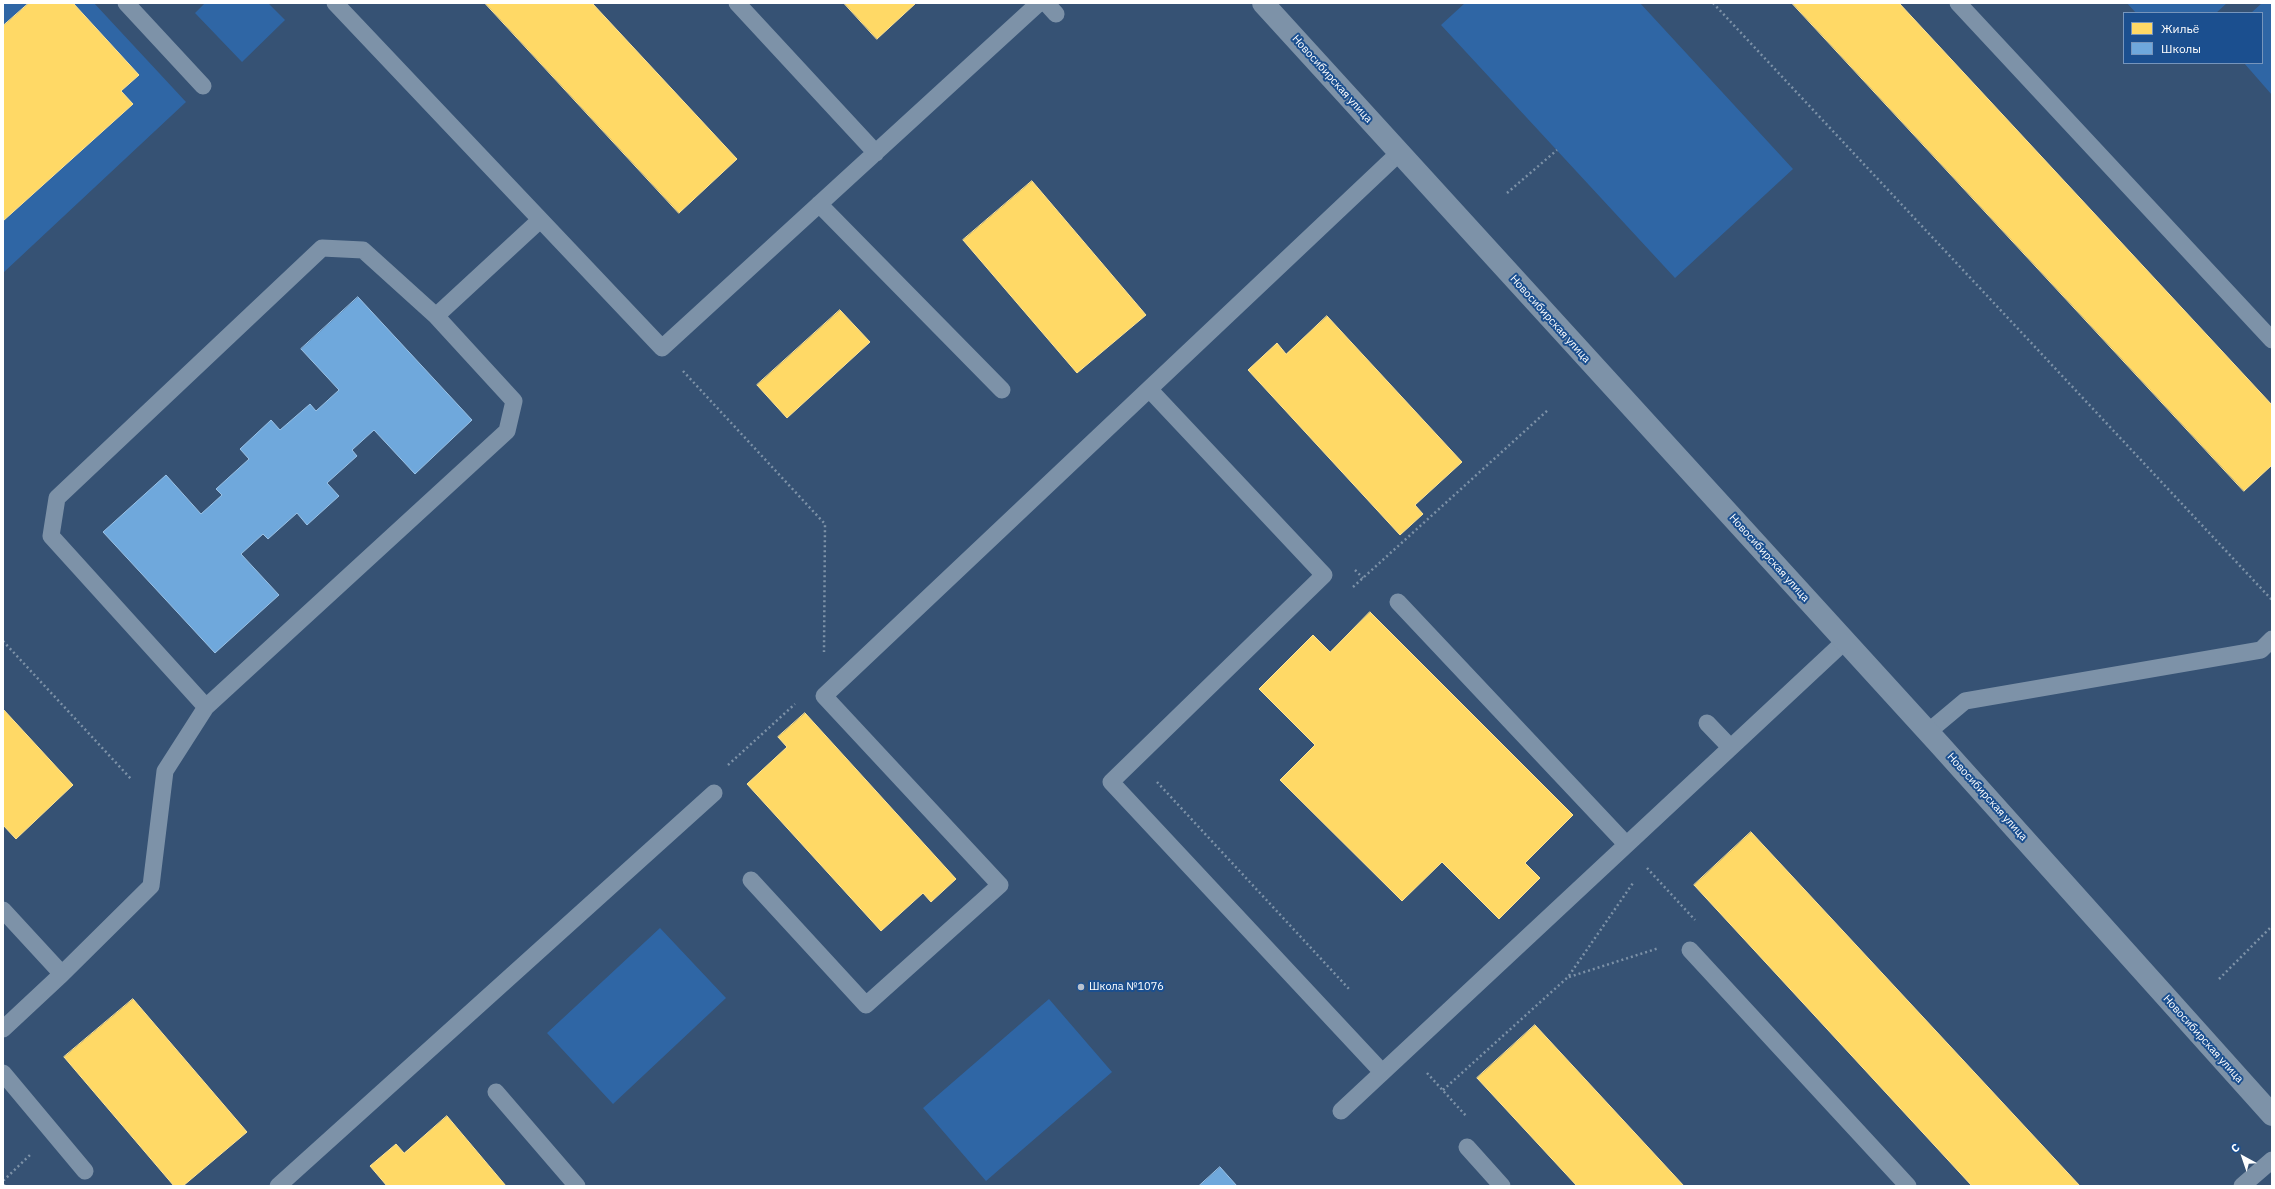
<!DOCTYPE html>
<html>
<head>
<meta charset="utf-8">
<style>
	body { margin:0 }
	#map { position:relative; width:2275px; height:1189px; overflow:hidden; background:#365274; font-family:"IBM Plex Sans",sans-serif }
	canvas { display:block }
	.frame { position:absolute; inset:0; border:4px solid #fff; pointer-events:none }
	.legend { position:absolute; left:2123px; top:12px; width:140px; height:52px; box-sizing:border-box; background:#1b4f8f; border:1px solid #7695bc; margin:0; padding:5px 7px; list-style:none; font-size:12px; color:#fff }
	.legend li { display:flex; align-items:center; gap:8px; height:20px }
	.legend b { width:20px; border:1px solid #7695bc }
	.north { position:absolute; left:2223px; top:1137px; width:40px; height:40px; -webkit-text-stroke:3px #1b4f8f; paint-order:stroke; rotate:320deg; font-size:11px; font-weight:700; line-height:16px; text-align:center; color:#fff }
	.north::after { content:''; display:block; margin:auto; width:14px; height:18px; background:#fff; clip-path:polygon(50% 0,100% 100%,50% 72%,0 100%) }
</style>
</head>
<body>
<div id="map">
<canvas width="2275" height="1189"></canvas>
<div class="frame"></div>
<ul class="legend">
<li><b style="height:11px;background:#ffd966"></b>Жильё</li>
<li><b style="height:11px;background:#6fa8dc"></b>Школы</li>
</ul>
<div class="north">С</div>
</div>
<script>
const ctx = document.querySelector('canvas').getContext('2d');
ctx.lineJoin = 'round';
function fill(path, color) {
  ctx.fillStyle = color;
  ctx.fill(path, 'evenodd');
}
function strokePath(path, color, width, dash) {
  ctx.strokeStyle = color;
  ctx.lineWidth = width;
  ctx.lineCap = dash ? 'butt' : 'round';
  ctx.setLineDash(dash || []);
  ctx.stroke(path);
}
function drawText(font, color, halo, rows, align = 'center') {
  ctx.font = font + ' "IBM Plex Sans",sans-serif';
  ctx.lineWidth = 4;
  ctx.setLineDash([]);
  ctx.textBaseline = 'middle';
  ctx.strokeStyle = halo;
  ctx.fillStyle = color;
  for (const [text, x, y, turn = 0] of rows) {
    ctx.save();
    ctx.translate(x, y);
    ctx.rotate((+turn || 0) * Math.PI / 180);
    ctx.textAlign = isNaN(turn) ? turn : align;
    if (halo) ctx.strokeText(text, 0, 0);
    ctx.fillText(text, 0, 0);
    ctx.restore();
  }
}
const green = new Path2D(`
	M3,3h91l92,99 -183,171z
	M205,3h63l17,17 -43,42 -47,-49z
	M1465,3h175l153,166 -118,109 -234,-253z
	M2127,3h100l-11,10h-80z
	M2262,3h10v92l-28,-32h18v-50h-11z
	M660,928l66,70 -113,106 -66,-71z
	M1049,999l63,73 -126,109 -63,-73z`);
const homes = new Path2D(`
	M29,3h44l66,72 -18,16 12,13 -130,117v-195z
	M485,3h107l145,156 -58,54z
	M844,3h72l-39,36z
	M1792,3h107l373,402v60l-28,26z
	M1032,181l114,134 -69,58 -114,-133z
	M840,310l30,32 -83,76 -30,-33z
	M1327,316l135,146 -47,43 8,9 -23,21 -152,-165 29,-27 9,11z
	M1370,612l203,203 -48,48 15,15 -41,41 -57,-57 -40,39 -122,-121 35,-35 -56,-56 54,-54 17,17z
	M3,709l70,76 -57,54 -13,-14z
	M805,713l151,166 -25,23 -8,-9 -42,38 -134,-147 40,-37 -9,-10z
	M1751,832l329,354h-108l-278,-301z
	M133,999l114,133 -64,54h-9l-110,-129z
	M1535,1025l149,161h-107l-100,-108z
	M447,1116l59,70h-119l-17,-20 26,-22 8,9z`);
const schools = new Path2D(`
	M358,297l114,123 -57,54 -41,-44 -22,20 5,6 -30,27 12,13 -32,29 -10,-12 -29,26 -5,-5 -22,20 38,41 -64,58 -112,-121 63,-57 35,39 21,-19 -6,-6 33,-30 -9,-10 31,-29 9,10 30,-26 6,7 23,-21 -38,-41z
	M1220,1167l17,19h-38z`);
const path = new Path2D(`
	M1713,3l559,597
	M1507,193l50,-43
	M683,371l142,153 -1,128
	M1355,570l8,8
	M1353,587l195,-177
	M3,641l129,139
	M728,765l67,-61
	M1157,782l192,207
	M1647,868l48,52
	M1569,977l90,-29
	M2219,979l53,-53
	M1427,1073l40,44
	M1443,1090l125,-113 65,-94
	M4,1186v-6l27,-26`);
const lane = new Path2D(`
	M126,3l77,83
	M335,3l327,345 377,-345
	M737,3l139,150
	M1046,3l10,11
	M1958,3l314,337
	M819,204l183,186
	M1149,389l175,186 -213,207 271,290
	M1398,602l228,242
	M206,707l-155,-171 6,-38 265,-250 41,2 73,66
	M1707,723l23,24
	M1928,732l37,-31 296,-51 11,-11
	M751,880l115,125 134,-120 -176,-189 575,-543
	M3,910l59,64 -59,55
	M1690,950l218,236
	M62,974l89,-88 14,-115 41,-64 301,-276 7,-30 -78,-85 104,-96
	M3,1073l82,98
	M496,1092l81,94
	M1341,1111l504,-470
	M1467,1147l35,39
	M278,1186l436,-393
	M2242,1186l30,-26`);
const street = new Path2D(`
	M1263,3l677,742 332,370`);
const markers = [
	[1081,987,4,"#b9c2ce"]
];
const streetNames = [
	["Новосибирская улица",1332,79,48],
	["Новосибирская улица",1550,319,48],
	["Новосибирская улица",1769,558,48],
	["Новосибирская улица",1987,797,48],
	["Новосибирская улица",2203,1039,48]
];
const poiNames = [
	["Школа №1076",1089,987]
];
fill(green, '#2f66a5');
fill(homes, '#ffd966');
strokePath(homes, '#ffe494', 1);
fill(schools, '#6fa8dc');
strokePath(schools, '#9ac2e6', 1);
strokePath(path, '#7d92a8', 2.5, [2, 3]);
strokePath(lane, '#7d92a8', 17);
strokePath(street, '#7d92a8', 22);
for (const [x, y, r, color] of markers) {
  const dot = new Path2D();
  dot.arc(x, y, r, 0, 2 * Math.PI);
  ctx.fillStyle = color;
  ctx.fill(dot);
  strokePath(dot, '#1b4f8f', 1.5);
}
drawText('11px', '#fff', '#1b4f8f', streetNames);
drawText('11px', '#fff', '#1b4f8f', poiNames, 'left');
</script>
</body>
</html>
